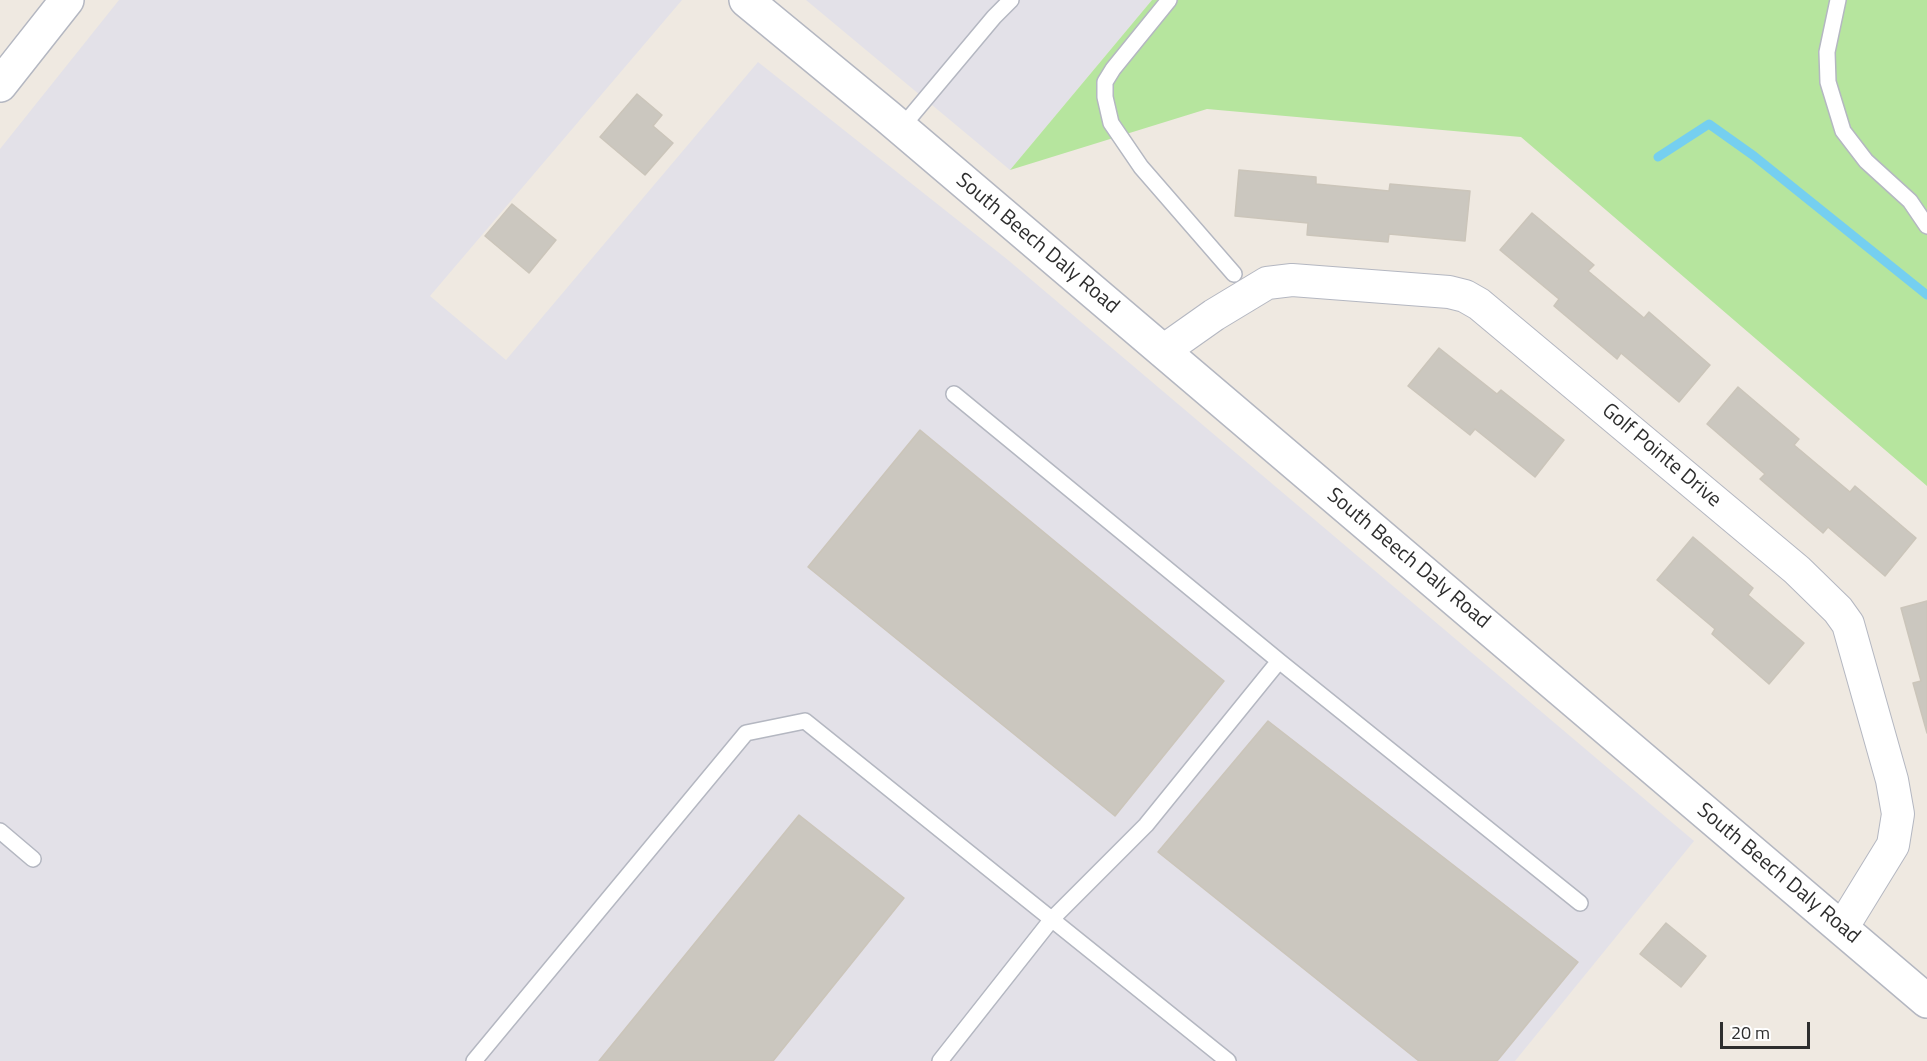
<!DOCTYPE html>
<html>
<head>
<meta charset="utf-8">
<style>
	body { margin:0 }
	#map { position:relative; width:1927px; height:1061px; overflow:hidden; background:#efe9e1; font-family:"Titillium Web",sans-serif }
	canvas { display:block }
	.scale { position:absolute; left:1720px; top:1022px; width:90px; height:27px; box-sizing:border-box; border:3px solid #2e2e2e; border-top:0; padding-left:8px; font-size:18px; line-height:21px; white-space:nowrap; color:#2e2e2e; -webkit-text-stroke:4px #fff; paint-order:stroke }
</style>
</head>
<body>
<div id="map">
<canvas width="1927" height="1061"></canvas>
<div class="scale">20 m</div>
</div>
<script>
const ctx = document.querySelector('canvas').getContext('2d');
ctx.lineJoin = 'round';
function fill(path, color) {
  ctx.fillStyle = color;
  ctx.fill(path, 'evenodd');
}
function strokePath(path, color, width, dash) {
  ctx.strokeStyle = color;
  ctx.lineWidth = width;
  ctx.lineCap = dash ? 'butt' : 'round';
  ctx.setLineDash(dash || []);
  ctx.stroke(path);
}
function drawText(font, color, halo, rows, align = 'center') {
  ctx.font = font + ' "Titillium Web",sans-serif';
  ctx.lineWidth = 5;
  ctx.setLineDash([]);
  ctx.textBaseline = 'middle';
  ctx.strokeStyle = halo;
  ctx.fillStyle = color;
  for (const [text, x, y, turn = 0] of rows) {
    ctx.save();
    ctx.translate(x, y);
    ctx.rotate((+turn || 0) * Math.PI / 180);
    ctx.textAlign = isNaN(turn) ? turn : align;
    if (halo) ctx.strokeText(text, 0, 0);
    ctx.fillText(text, 0, 0);
    ctx.restore();
  }
}
const industrial = new Path2D(`
	M119,0h563l-252,296 76,64 252,-298 250,198 686,581 -179,220h-1515v-912z
	M806,0h346l-142,170z`);
const green = new Path2D(`
	M1152,0h775v486l-406,-349 -314,-28 -197,61z`);
const stream = new Path2D(`
	M1658,157l51,-33 45,32 173,139`);
const building = new Path2D(`
	M637,94l25,21 -9,11 20,17 -28,32 -45,-38z
	M1239,170l77,7v7l73,7 1,-7 80,7 -5,50 -76,-7 -1,8 -81,-7 1,-12 -73,-7z
	M512,204l44,36 -27,33 -44,-37z
	M1532,213l62,52 -6,6 56,47 5,-6 61,53 -31,37 -58,-49 -4,6 -63,-53 5,-7 -59,-49z
	M1439,348l58,46 4,-4 63,50 -29,37 -60,-48 -5,6 -62,-49z
	M1738,387l61,52 -5,6 56,47 5,-6 61,52 -31,38 -57,-49 -5,6 -63,-54 5,-5 -58,-50z
	M920,430l304,251 -109,135 -307,-249z
	M1693,537l60,51 -5,7 56,48 -35,41 -57,-50 3,-5 -58,-49z
	M1927,601v132l-14,-50 8,-2 -20,-73z
	M1268,721l310,241 -81,99h-78l-261,-209z
	M799,815l105,83 -131,163h-174z
	M1666,923l40,33 -25,31 -41,-33z`);
const lane = new Path2D(`
	M1169,0l-56,69 -8,13v15l6,26 30,44 93,107
	M1838,0l-11,52 1,30 15,49 23,30 44,40 17,25
	M901,128l93,-111 17,-17
	M1279,661l301,242
	M0,831l33,28
	M474,1061l272,-328 59,-12 423,340
	M940,1061l112,-142 94,-94 133,-164 -325,-267`);
const street = new Path2D(`
	M1163,351l51,-36 53,-32 25,-3 157,12 16,4 14,8 318,266 41,40 10,14 44,156 6,34 -5,31 -51,83`);
const secondary = new Path2D(`
	M746,0l142,117 1039,884
	M0,85l67,-85`);
const streetNames = [
	["South Beech Daly Road",1037,244,40],
	["Golf Pointe Drive",1661,456,40],
	["South Beech Daly Road",1408,559,40],
	["South Beech Daly Road",1778,874,40]
];
fill(industrial, '#e3e1e8');
fill(green, '#b6e59e');
strokePath(stream, '#75cff0', 9);
fill(building, '#cbc7bf');
strokePath(building, '#cbc5ba', 1.5);
strokePath(lane, '#b4b7c1', 18);
strokePath(street, '#b4b7c1', 34);
strokePath(secondary, '#b4b7c1', 36);
strokePath(lane, '#fff', 15);
strokePath(street, '#fff', 32);
strokePath(secondary, '#fff', 33);
drawText('21px', '#2e2e2e', '#fff', streetNames);
</script>
</body>
</html>
